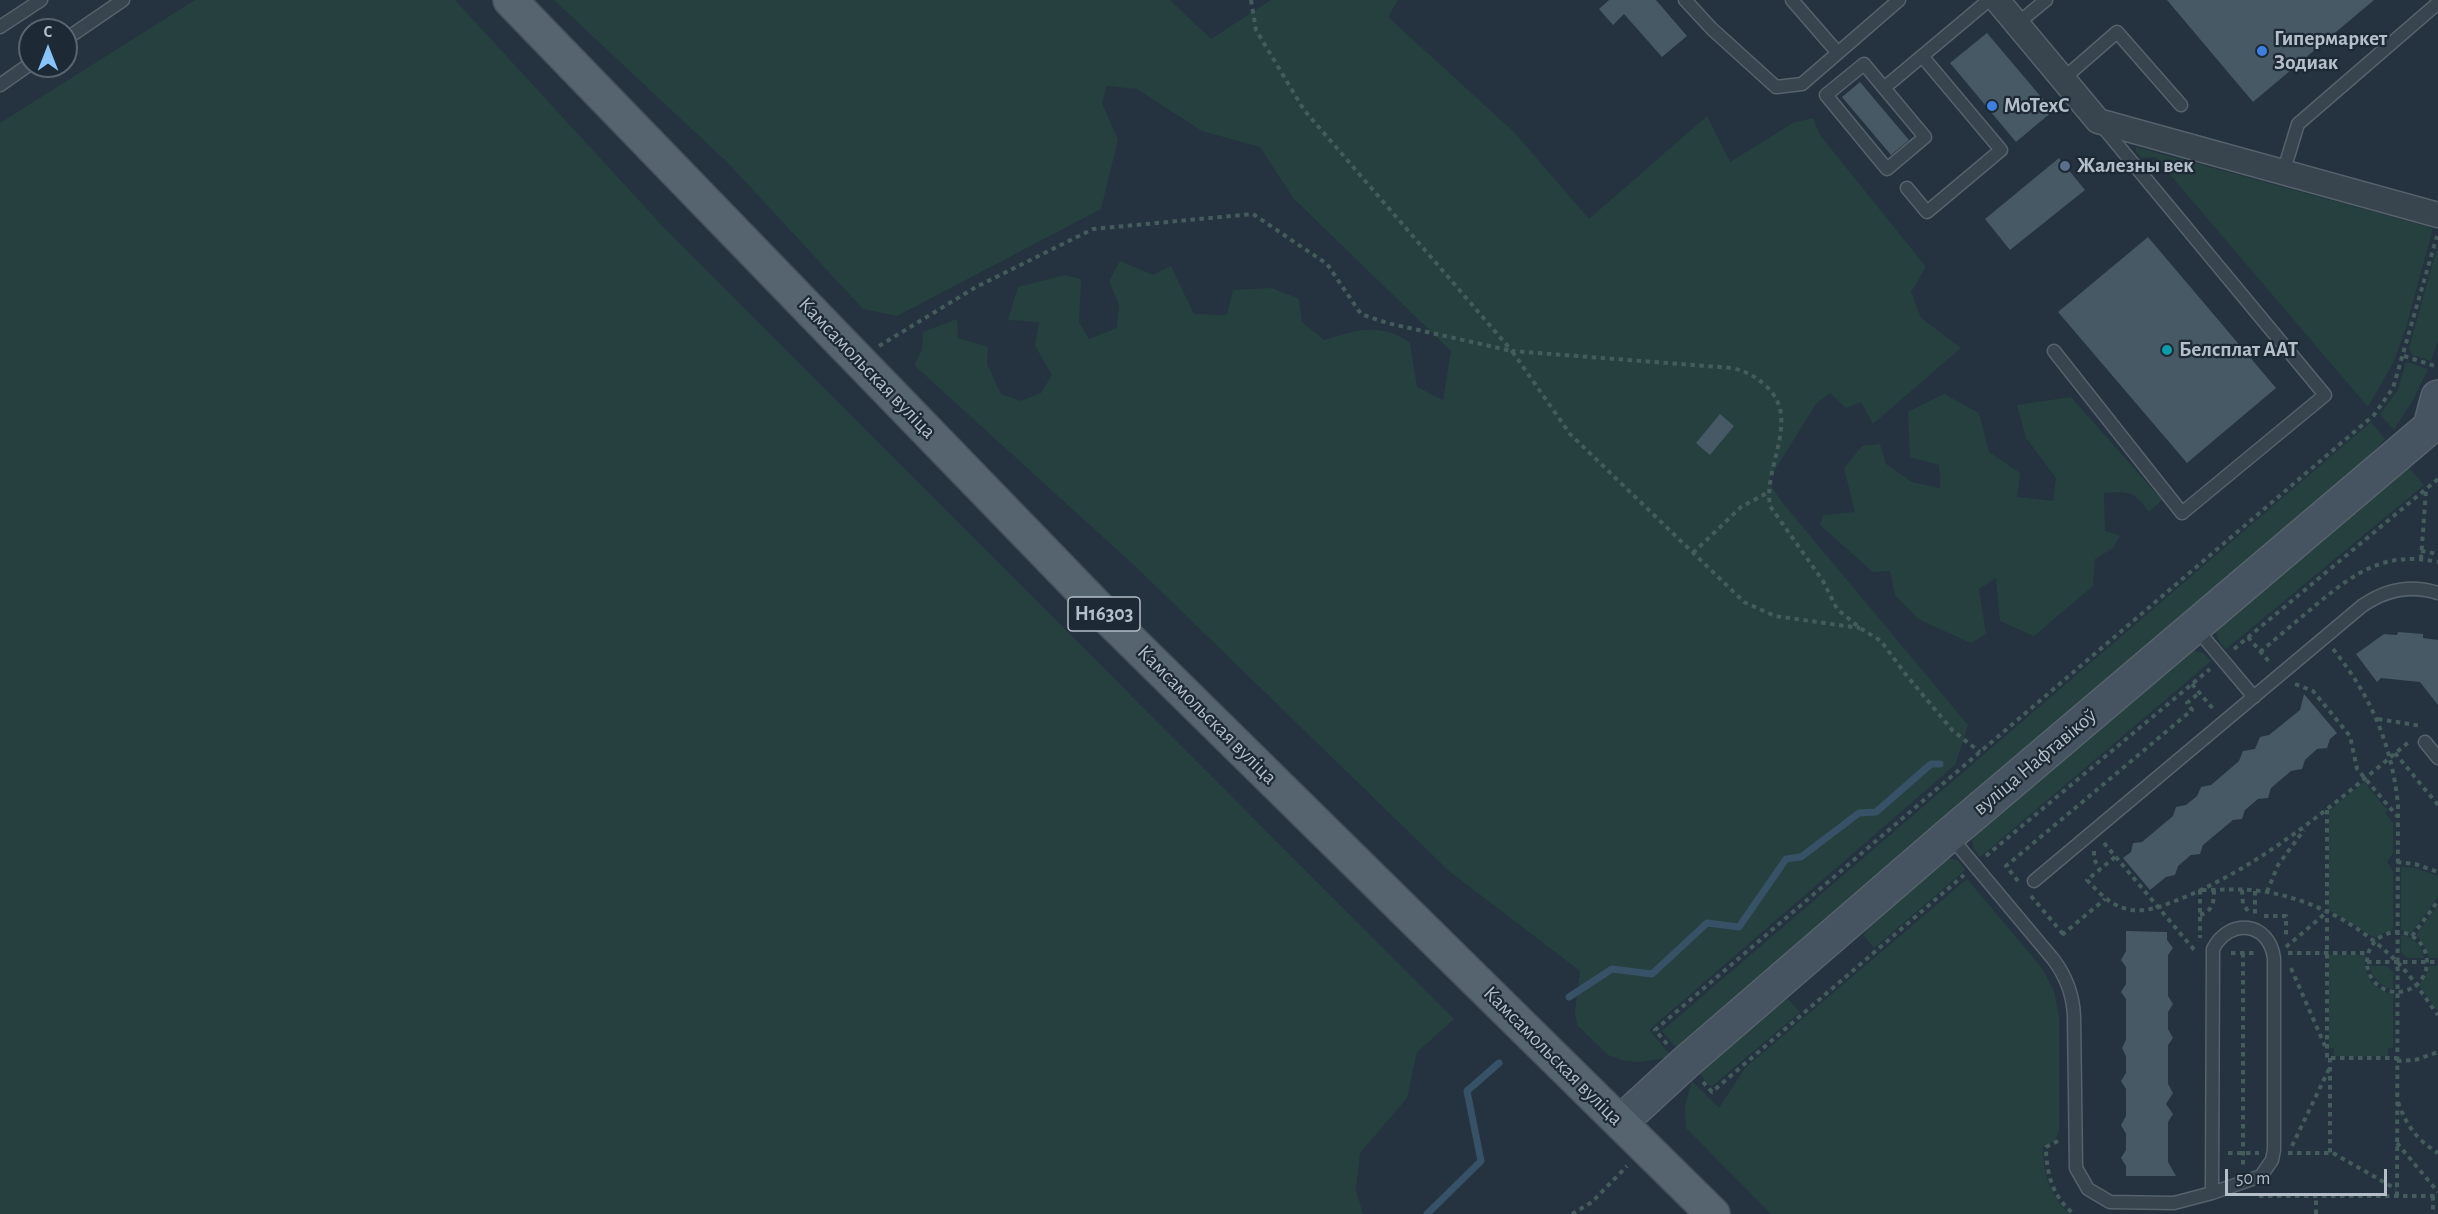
<!DOCTYPE html>
<html>
<head>
<meta charset="utf-8">
<style>
	body { margin:0 }
	#map { position:relative; width:2438px; height:1214px; overflow:hidden; background:#24333f; font-family:"Alegreya Sans",sans-serif }
	canvas { display:block }
	.north { position:absolute; left:18px; top:18px; width:60px; height:60px; box-sizing:border-box; background:#1d2934; border:2px solid #596570; border-radius:50%; rotate:0deg; font-size:16px; font-weight:700; line-height:24px; text-align:center; color:#b4bfc9 }
	.north::after { content:''; display:block; margin:auto; width:21px; height:27px; background:#88c4fa; clip-path:polygon(50% 0,100% 100%,50% 72%,0 100%) }
	.scale { position:absolute; left:2225px; top:1169px; width:162px; height:27px; box-sizing:border-box; border:3px solid #b4bfc9; border-top:0; padding-left:8px; font-size:18px; line-height:21px; white-space:nowrap; color:#b4bfc9; -webkit-text-stroke:4px #1d2934; paint-order:stroke }
</style>
</head>
<body>
<div id="map">
<canvas width="2438" height="1214"></canvas>
<div class="north">С</div>
<div class="scale">50 m</div>
</div>
<script>
const ctx = document.querySelector('canvas').getContext('2d');
ctx.lineJoin = 'round';
function fill(path, color) {
  ctx.fillStyle = color;
  ctx.fill(path, 'evenodd');
}
function strokePath(path, color, width, dash) {
  ctx.strokeStyle = color;
  ctx.lineWidth = width;
  ctx.lineCap = dash ? 'butt' : 'round';
  ctx.setLineDash(dash || []);
  ctx.stroke(path);
}
function drawText(font, color, halo, rows, align = 'center') {
  ctx.font = font + ' "Alegreya Sans",sans-serif';
  ctx.lineWidth = 4.5;
  ctx.setLineDash([]);
  ctx.textBaseline = 'middle';
  ctx.strokeStyle = halo;
  ctx.fillStyle = color;
  for (const [text, x, y, turn = 0] of rows) {
    ctx.save();
    ctx.translate(x, y);
    ctx.rotate((+turn || 0) * Math.PI / 180);
    ctx.textAlign = isNaN(turn) ? turn : align;
    if (halo) ctx.strokeText(text, 0, 0);
    ctx.fillText(text, 0, 0);
    ctx.restore();
  }
}
const green = new Path2D(`
	M195,0h260l212,231 787,788 -37,33 -10,46 -47,55 -4,37 7,24h-1363v-1091z
	M554,0h616l41,39 60,-39h127l-10,17 126,115 75,87 118,-103 23,46 63,-39 20,-5 7,17 106,132 -15,25 10,26 40,30 -88,76 -12,-22 -15,6 -16,-15 -14,11 -48,77 14,21 186,223 -13,40 -306,265 23,27 -32,5 -15,-1 -17,-6 -31,-30 -2,-13 5,-41 -131,-100 -313,-304 -222,-202 8,-15 1,-18 34,-13 1,19 30,9 -1,17 14,30 20,7 20,-8 11,-18 -17,-29 4,-24 -31,-2 10,-33 47,-12 16,4 -2,43 10,17 28,-11 2,-23 -10,-24 11,-20 33,14 18,-9 23,48 33,1 6,-25 39,-2 27,11 3,23 22,18c33,-10 56,-18 86,3l7,44 26,13 8,-49 -157,-152 -34,-52 -58,-16 -65,-42 -30,-3 -5,17 16,37 -17,69 -204,107 -34,-7 -134,-145z
	M2136,147l297,81 -26,96 -13,37 -26,46 -213,-250 -14,1 -5,-6z
	M2438,245v95l-7,21 -19,-6 -3,-7z
	M2406,362l22,7 -15,31 -19,30 -14,-16 18,-24z
	M1944,394l35,19 10,39 31,21 -3,24 36,4 3,-23 -30,-40 -9,-33 54,-8 91,103 -13,12c-15,-21 -20,-21 -45,-19l1,38 15,5 -7,12 -18,11 -2,27 -59,50 -34,-15 -4,-43 -17,11 7,45 -15,9 -53,-24 -23,-24 -5,-24 -17,1 -53,-47 3,-10 32,-3 -11,-44 18,-22 18,-2 6,20 26,18 28,6 -1,-23 -29,-8 -2,-45z
	M2371,422l14,17 -28,31 -678,581 -17,-20z
	M2407,465l17,20 -198,164 -7,-8 -3,-9 5,-7z
	M2190,650l13,3 8,8 -231,196c-6,-8 -10,-12 -6,-23z
	M2364,782l24,29 -3,2 8,10v30l-6,9 6,9v59l-6,1 -12,7 -46,-28v-99z
	M1949,858l9,3 7,9 -91,78 -11,-13c22,-26 53,-70 86,-77z
	M2401,867l13,1 24,8v21l-27,36 -10,-3z
	M1967,879l75,89 12,23 5,26v114l-4,10 -12,5c0,25 6,51 27,68h-299l-85,-86 -1,-22 7,-25 27,27 26,-40z
	M2438,905v53h-9l-6,-15 -7,-8z
	M2401,935c12,2 21,11 23,23h-17l-6,-6z
	M2329,955h36c-3,19 9,36 28,39v54h-5v8h-54v-8h-5z
	M2370,966h17l6,6v17c-12,-2 -21,-11 -23,-23z
	M2429,966h9v45l-19,-26 9,-13z
	M1788,999l12,13 -89,75 -17,-20 43,-35z`);
const stream = new Path2D(`
	M1569,997l43,-28 40,5 55,-51 32,4 47,-68 15,-2 58,-44 17,-1 55,-48h9
	M1427,1214l54,-53 -14,-70 32,-28`);
const building = new Path2D(`
	M1609,0h47l31,36 -25,21 -38,-43 -11,11 -14,-16z
	M2167,0h207l-121,102z
	M1987,33l66,78 -37,31 -66,-79z
	M1860,82l49,58 -18,15 -49,-58z
	M2059,158l26,32 -75,60 -25,-31z
	M2148,237l128,151 -89,75 -129,-151z
	M1720,414l14,12 -24,29 -14,-12z
	M2398,632l25,2v4l15,2v65l-18,-23 -39,-4 -4,4 -21,-28 28,-20 13,1z
	M2304,694l33,39 -7,6 -3,9 -10,1 -12,11 -3,9 -11,2 -20,17 -3,10 -10,1 -13,11 -3,9 -9,1 -30,25 -3,9 -9,1 -13,11 -3,9 -9,2 -16,13 -27,-32 8,-6 2,-9 9,-1 31,-26 3,-9 10,-2 11,-9 4,-9 10,-2 28,-24 4,-10 12,-2 5,-12 9,-2 31,-25z
	M2126,931l41,1v8l6,8 -5,7v41l5,8 -5,8v17l5,9 -5,7v39l5,9 -7,11 7,10 -5,8v40l8,14h-50v-10l-5,-8 5,-8v-16l-5,-9 5,-9v-27l-5,-8 5,-8v-17l-4,-8 4,-8v-41l-5,-7 5,-8v-17l-5,-7 5,-9z`);
const path = new Path2D(`
	M1251,0l5,30 48,80 208,241 220,17c16,4 23,8 35,19 34,32 -4,80 3,119l53,75 14,28 23,19 21,13 26,35 46,55 27,21
	M879,346l97,-59 117,-58 160,-15 74,50 34,50 26,9 125,28 58,83 174,168 31,14 85,12
	M2404,356l34,11
	M2421,551l17,3
	M1693,553l48,-46 26,-14
	M2421,559l5,-69
	M2248,637l23,27
	M2234,649l204,-170
	M2333,649c38,47 59,96 65,156l-1,391
	M2260,652c19,-16 38,-32 57,-48 39,-32 68,-53 121,-42
	M2192,684l22,26
	M2295,684l18,7 37,45 7,33 40,47
	M2378,719l44,7
	M2395,753l43,52
	M2327,810v248h70
	M2104,843l92,109
	M2094,851v8l6,11
	M1986,856l224,-187
	M2115,857l-28,23c13,14 25,27 45,30 19,2 35,-6 53,-13 85,-36 155,-98 225,-156
	M2397,862l18,2 23,8
	M2018,881l-12,-15 186,-156 -5,-7 12,-10
	M2200,890v48
	M2202,890c22,0 44,-2 65,2 49,9 93,33 128,68 17,16 29,37 43,55
	M2242,890l1,14 5,7
	M2255,891v23
	M2267,892l11,-27 26,-35
	M2031,896l32,38
	M2200,915c13,-4 14,-13 14,-25
	M2264,916h22v21
	M2367 962a30 30 0 1 1 60 0a30 30 0 1 1-60 0Z
	M2062,935l43,-36
	M2412,936l26,-35
	M2286,947l41,-35
	M2231,953h25
	M2243,953v212
	M2288,953h80
	M2367,962h71
	M2291,968l34,78
	M1667,1044l-12,-14 719,-615 19,-27 44,-152
	M2330,1058v95
	M2397,1061l18,-1 23,-8
	M1703,1082l9,10 252,-217
	M2398,1102c8,23 19,38 40,51
	M2058,1141l-12,6c0,26 7,51 28,67
	M2397,1143l41,49
	M2292,1146l37,-77
	M2228,1153h31
	M2288,1153h45l63,36
	M2259,1196h179
	M2433,1196v18
	M1572,1214l20,-12 35,-36
	M2316,1214v-18`);
const lane = new Path2D(`
	M1685,0l27,29 64,58 26,-3 97,-84
	M1792,0l46,53
	M2017,24l29,-24
	M0,27l41,-27
	M66,39l57,-39
	M1864,64l61,73 -38,32 -61,-74z
	M2063,79l54,-47 64,73
	M0,85l30,-21
	M1884,88l105,-88
	M2283,173l15,-49 140,-121
	M1907,188l20,24 74,-62 -79,-94
	M2054,351l128,162 143,-118 -223,-269
	M2195,627l59,70
	M2425,742l13,16
	M1950,836l103,123c13,17 20,35 21,57l2,152 12,21 22,13 64,1 38,-10 49,-17 11,-16 2,-10v-192c-5,-36 -44,-41 -61,-9l-1,244
	M2034,881l328,-275c23,-16 48,-22 76,-13`);
const street = new Path2D(`
	M1997,0l101,121 340,94`);
const secondary = new Path2D(`
	M1621,1122l64,-59 264,-228 481,-408 8,-30`);
const primary = new Path2D(`
	M510,0l604,624 599,590`);
const markers = [
	[2262,51,6,"#3f7fe0"],
	[1992,106,6,"#3f7fe0"],
	[2065,166,6,"#5c6f8a"],
	[2167,350,6,"#0f9aa8"]
];
const shields = [
	[1104,614,72]
];
const shieldNames = [
	["Н16303",1104,614]
];
const poiNames = [
	["Гипермаркет",2274,39],
	["Зодиак",2274,63],
	["MoTexC",2004,106],
	["Жалезны век",2077,166],
	["Белсплат ААТ",2179,350]
];
const streetNames = [
	["Камсамольская вуліца",867,368,46],
	["Камсамольская вуліца",1207,715,45],
	["вуліца Нафтавікоў",2035,762,-40],
	["Камсамольская вуліца",1553,1056,45]
];
fill(green, '#26403f');
strokePath(stream, '#375166', 7);
fill(building, '#475965');
strokePath(lane, '#56626c', 15);
strokePath(street, '#56626c', 27);
strokePath(secondary, '#56626c', 36);
strokePath(primary, '#44505b', 36);
strokePath(path, '#445c5b', 4, [4.5, 4.5]);
strokePath(lane, '#38444e', 12);
strokePath(street, '#38444e', 24);
strokePath(secondary, '#465462', 33);
strokePath(primary, '#56646f', 33);
for (const [x, y, r, color] of markers) {
  const dot = new Path2D();
  dot.arc(x, y, r, 0, 2 * Math.PI);
  ctx.fillStyle = color;
  ctx.fill(dot);
  strokePath(dot, '#1d2934', 2);
}
for (const [x, y, w] of shields) {
  const box = new Path2D();
  box.roundRect(x - w / 2, y - 17, w, 34, 4.5);
  ctx.fillStyle = '#1d2934';
  ctx.fill(box);
  strokePath(box, '#b4bfc9', 1.5);
}
drawText('bold 20px', '#b4bfc9', null, shieldNames);
drawText('bold 21px', '#b4bfc9', '#1d2934', poiNames, 'left');
drawText('21px', '#b4bfc9', '#1d2934', streetNames);
</script>
</body>
</html>
